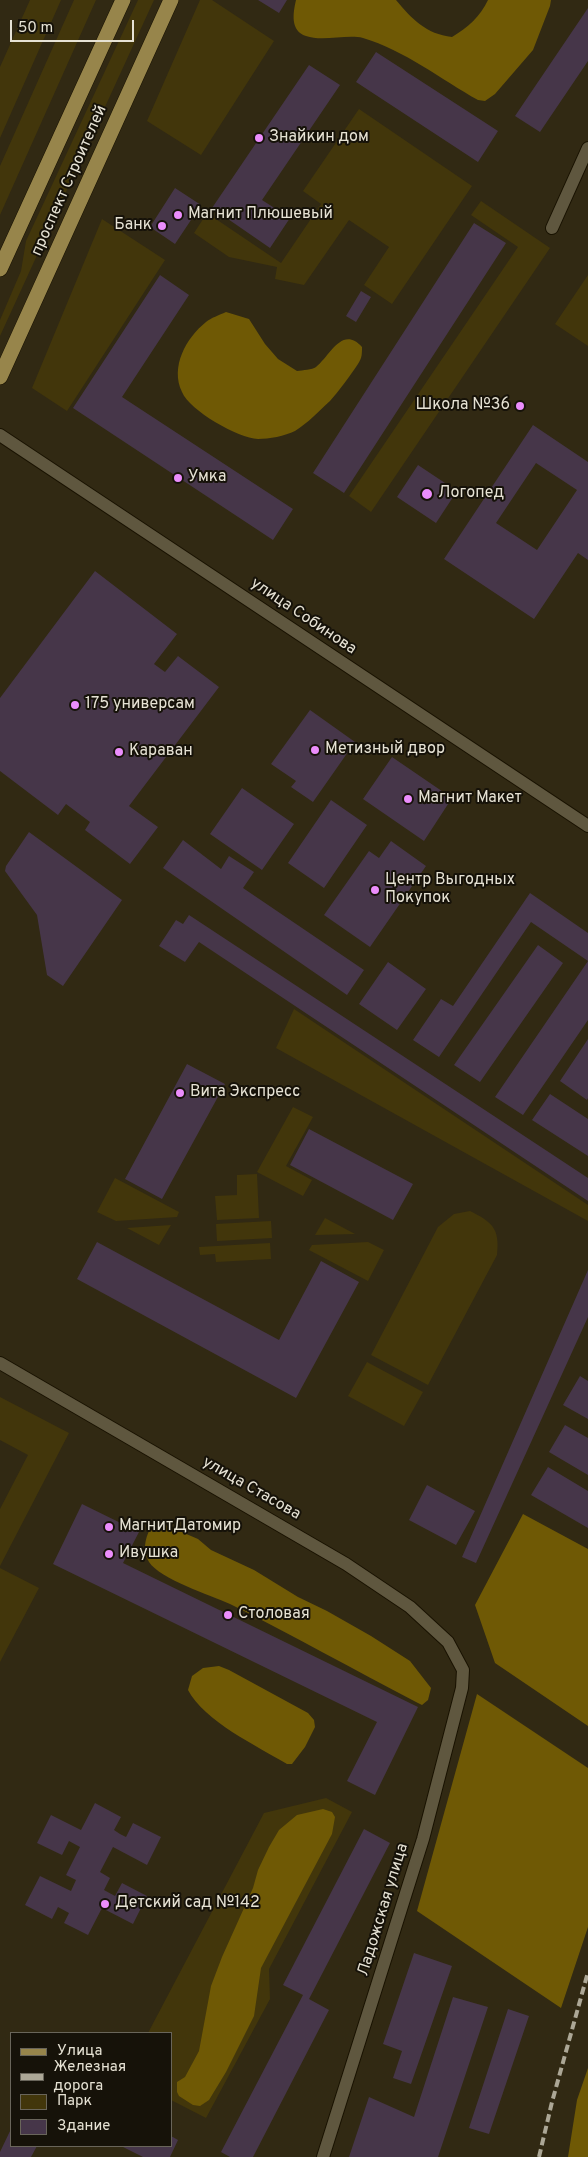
<!DOCTYPE html>
<html>
<head>
<meta charset="utf-8">
<style>
	body { margin:0 }
	#map { position:relative; width:588px; height:2157px; overflow:hidden; background:#312913; font-family:Overpass,sans-serif }
	canvas { display:block }
	.legend { position:absolute; left:10px; top:2032px; width:162px; height:115px; box-sizing:border-box; background:#161209; border:1px solid #69655a; margin:0; padding:6px 9px; list-style:none; font-size:15px; color:#e6e2d4 }
	.legend li { display:flex; align-items:center; gap:10px; height:25px }
	.legend b { width:25px; border:1px solid #69655a }
	.scale { position:absolute; left:10px; top:20px; width:124px; height:22px; box-sizing:border-box; border:2px solid #e6e2d4; border-top:0; padding-left:6px; font-size:15px; line-height:18px; white-space:nowrap; color:#e6e2d4; -webkit-text-stroke:4px #161209; paint-order:stroke }
</style>
</head>
<body>
<div id="map">
<canvas width="588" height="2157"></canvas>
<ul class="legend">
<li><b style="height:6px;background:#97854b"></b>Улица</li>
<li><b style="height:6px;background:#aca796"></b>Железная дорога</li>
<li><b style="height:14px;background:#42360b"></b>Парк</li>
<li><b style="height:14px;background:#463649"></b>Здание</li>
</ul>
<div class="scale">50 m</div>
</div>
<script>
const ctx = document.querySelector('canvas').getContext('2d');
ctx.lineJoin = 'round';
function fill(path, color) {
  ctx.fillStyle = color;
  ctx.fill(path, 'evenodd');
}
function strokePath(path, color, width, dash) {
  ctx.strokeStyle = color;
  ctx.lineWidth = width;
  ctx.lineCap = dash ? 'butt' : 'round';
  ctx.setLineDash(dash || []);
  ctx.stroke(path);
}
function drawText(font, color, halo, rows, align = 'center') {
  ctx.font = font + ' Overpass,sans-serif';
  ctx.lineWidth = 4;
  ctx.setLineDash([]);
  ctx.textBaseline = 'middle';
  ctx.strokeStyle = halo;
  ctx.fillStyle = color;
  for (const [text, x, y, turn = 0] of rows) {
    ctx.save();
    ctx.translate(x, y);
    ctx.rotate((+turn || 0) * Math.PI / 180);
    ctx.textAlign = isNaN(turn) ? turn : align;
    if (halo) ctx.strokeText(text, 0, 0);
    ctx.fillText(text, 0, 0);
    ctx.restore();
  }
}
const green = new Path2D(`
	M30,0h31l-61,138v-71z
	M74,0h22l-96,215v-49z
	M138,0h16l-154,336v-16l21,-49 5,-30z
	M200,0h12l62,41 -73,114 -54,-34z
	M359,109l113,77 -80,118 -28,-19 25,-38 -40,-27 -45,65 -29,-6 2,-12 -48,-10 -35,-24 13,-20 74,50 40,-59 -18,-13z
	M481,201l69,47 -179,264 -22,-16 169,-249 -47,-32z
	M102,219l63,41 -98,151 -35,-23z
	M588,275v71l-33,-22z
	M294,1009l294,196v16l-312,-173z
	M293,1107l20,10 -27,49 26,14 -9,16 -46,-24z
	M257,1174l2,44 -42,2 -2,-24 22,-1v-20z
	M115,1178l64,34 -2,5 -61,4 -19,-9z
	M470,1211c22,11 30,17 27,44l-69,130 -57,-30 67,-128 16,-13z
	M325,1218l30,16 -40,1z
	M271,1221l1,17 -55,3 -1,-17z
	M171,1225l-12,20 -32,-17z
	M368,1242l16,8 -16,31 -59,-31 3,-5z
	M270,1243l1,16 -55,3 -1,-8 -15,1 -1,-8z
	M367,1362l56,30 -19,34 -56,-30z
	M0,1397l69,36 -69,133v-57l28,-54 -28,-15z
	M0,1568l39,20 -39,74z
	M326,1798l26,14 -83,157 1,30 -64,119 -35,-18v-67h-23l116,-220z`);
const forest = new Path2D(`
	M296,0h100c16,19 30,34 56,37 16,-10 28,-20 36,-37h63l-1,6 -17,44 -38,44 -10,7 -7,-1c-36,-20 -74,-50 -115,-62 -16,-4 -41,4 -57,-2 -16,-5 -13,-23 -10,-36z
	M226,312l23,7 16,25 13,15 19,12c6,-1 15,-1 19,-4 14,-11 26,-42 46,-20 0,3 0,8 -1,11 -2,7 -26,38 -31,43 -11,10 -22,22 -35,30 -10,5 -26,8 -37,8 -20,-1 -68,-28 -76,-47 -12,-25 4,-54 24,-70 5,-4 13,-7 20,-10z
	M523,1514l65,35v177l-93,-63 -20,-58z
	M163,1524l35,15 13,11 43,20 44,27 29,14 44,25 39,25 21,27 -3,12 -6,5 -6,-3c-62,-32 -123,-67 -186,-98 -20,-9 -70,-25 -81,-42 -7,-11 -4,-23 1,-33z
	M219,1666l10,4 79,43 6,7 1,7 -10,20 -13,17h-5c-30,-18 -83,-43 -99,-74l4,-14 11,-8z
	M477,1694l111,74v159l-27,81 -144,-97z
	M323,1809l9,3 3,5 -3,17 -71,134 -7,48 -28,56 -17,28 -9,6 -7,-1 -14,-9 -2,-4v-10l8,-5 14,-26 12,-65 11,-29 31,-69 5,-18 11,-23 10,-17 18,-15z
	M588,2068v89h-20l9,-57z`);
const building = new Path2D(`
	M258,0h29l-8,13z
	M588,8v53l-48,71 -25,-16z
	M376,52l122,79 -20,31 -122,-80z
	M309,65l31,20 -78,115 28,18 -20,30 -58,-40z
	M175,188l26,17 -26,39 -25,-17z
	M474,223l32,20 -162,250 -31,-20z
	M160,275l29,20 -67,102 171,112 -20,31 -200,-132z
	M361,291l10,6 -15,25 -10,-6z
	M533,425l55,37v98l-10,-7 -44,66 -90,-60zM536,463l41,27 -40,60 -41,-27z
	M418,465l39,26 -21,32 -39,-26z
	M95,571l82,63 -23,30 11,8 13,-16 41,31 -90,119 29,21 -28,37 -45,-34 5,-8 -24,-18 -8,11 -58,-44v-73z
	M310,710l45,32 -42,60 -22,-15 5,-6 -25,-17z
	M392,757l60,41 -28,43 -61,-42z
	M242,788l52,36 -32,46 -52,-36z
	M331,800l36,25 -43,63 -36,-25z
	M29,832l93,68 -59,86 -16,-11 -10,-60 -32,-44 1,-5z
	M183,840l38,29 8,-13 25,16 -11,16 121,82 -17,25 -184,-127z
	M391,841l35,25 -56,81 -46,-32 45,-64 10,7z
	M530,893l58,40v28l-57,-39 -92,135 -26,-17 28,-41 12,7z
	M189,915l399,263v23l-389,-259 -14,20 -26,-16 17,-26 7,4z
	M538,945l25,18 -83,119 -26,-17z
	M588,961v59l-65,95 -28,-18z
	M388,962l38,27 -29,41 -38,-26z
	M588,1039v59l-1,2 -27,-19z
	M187,1064l38,20 -63,115 -37,-20z
	M550,1094l38,25v37l-56,-36z
	M309,1129l104,55 -20,36 -103,-55z
	M97,1242l182,98 42,-79 38,21 -63,116 -219,-119z
	M588,1270v47l-112,246 -14,-6z
	M580,1376l8,5v38l-25,-14z
	M565,1425l23,13v37l-39,-23z
	M548,1467l40,24v37l-57,-33z
	M427,1485l48,26 -19,34 -47,-25z
	M82,1504l57,28 -16,31 295,144 -43,88 -28,-14 30,-59 -324,-158z
	M95,1803l26,14 -7,13 6,4 6,3 7,-14 28,14 -14,28 -34,-18 -13,25 10,6 -6,12 11,6 7,-13 25,13 -14,28 -31,-16 -14,27 -24,-12 5,-10 -11,-6 -6,12 -27,-14 15,-29 31,15 5,-11 -10,-5 14,-28 -11,-6 -7,14 -25,-12 14,-28 30,15z
	M364,1829l26,14 -81,156 20,11 -76,147h-23l-9,-5 82,-157 -20,-10z
	M414,1953l38,13 -41,118 -18,-6 9,-27 -19,-7z
	M453,1997l35,10 -50,150h-89l20,-60 45,20z
	M508,2009l21,7 -40,118 -20,-6z
	M11,2129v17h26l-6,11h-31v-5z
	M171,2136l7,4 -8,17h-27l-22,-11h50z`);
const street = new Path2D(`
	M552,228l36,-80
	M0,435l588,391
	M0,1363l346,201 64,43 38,35 15,28 -1,18 -39,151 -100,318`);
const primary = new Path2D(`
	M0,269l123,-269
	M0,377l171,-377`);
const rail = new Path2D(`
	M539,2157l13,-55 36,-130`);
const markers = [
	[259,138,5,"#eb8dfc"],
	[178,215,5,"#eb8dfc"],
	[162,226,5,"#eb8dfc"],
	[520,406,5,"#eb8dfc"],
	[178,478,5,"#eb8dfc"],
	[427,494,6,"#eb8dfc"],
	[75,705,5,"#eb8dfc"],
	[315,750,5,"#eb8dfc"],
	[119,752,5,"#eb8dfc"],
	[408,799,5,"#eb8dfc"],
	[375,890,5,"#eb8dfc"],
	[180,1093,5,"#eb8dfc"],
	[109,1527,5,"#eb8dfc"],
	[109,1554,5,"#eb8dfc"],
	[228,1615,5,"#eb8dfc"],
	[105,1904,5,"#eb8dfc"]
];
const poiNames = [
	["Знайкин дом",269,138],
	["Магнит Плюшевый",188,215],
	["Банк",152,226,"right"],
	["Школа №36",510,406,"right"],
	["Умка",188,478],
	["Логопед",438,494],
	["175 универсам",85,705],
	["Метизный двор",325,750],
	["Караван",129,752],
	["Магнит Макет",418,799],
	["Центр Выгодных",385,881],
	["Покупок",385,899],
	["Вита Экспресс",190,1093],
	["МагнитДатомир",119,1527],
	["Ивушка",119,1554],
	["Столовая",238,1615],
	["Детский сад №142",115,1904]
];
const streetNames = [
	["проспект Строителей",70,181,-66],
	["улица Собинова",303,617,34],
	["улица Стасова",251,1489,30],
	["Ладожская улица",384,1910,-73]
];
fill(green, '#42360b');
fill(forest, '#6f5905');
fill(building, '#463649');
strokePath(street, '#191200', 14);
strokePath(primary, '#191200', 16);
strokePath(street, '#5f573f', 12);
strokePath(primary, '#97854b', 15);
strokePath(rail, '#aca796', 4, [8, 4]);
for (const [x, y, r, color] of markers) {
  const dot = new Path2D();
  dot.arc(x, y, r, 0, 2 * Math.PI);
  ctx.fillStyle = color;
  ctx.fill(dot);
  strokePath(dot, '#161209', 2);
}
drawText('16px', '#e6e2d4', '#161209', poiNames, 'left');
drawText('16px', '#e6e2d4', '#161209', streetNames);
</script>
</body>
</html>
